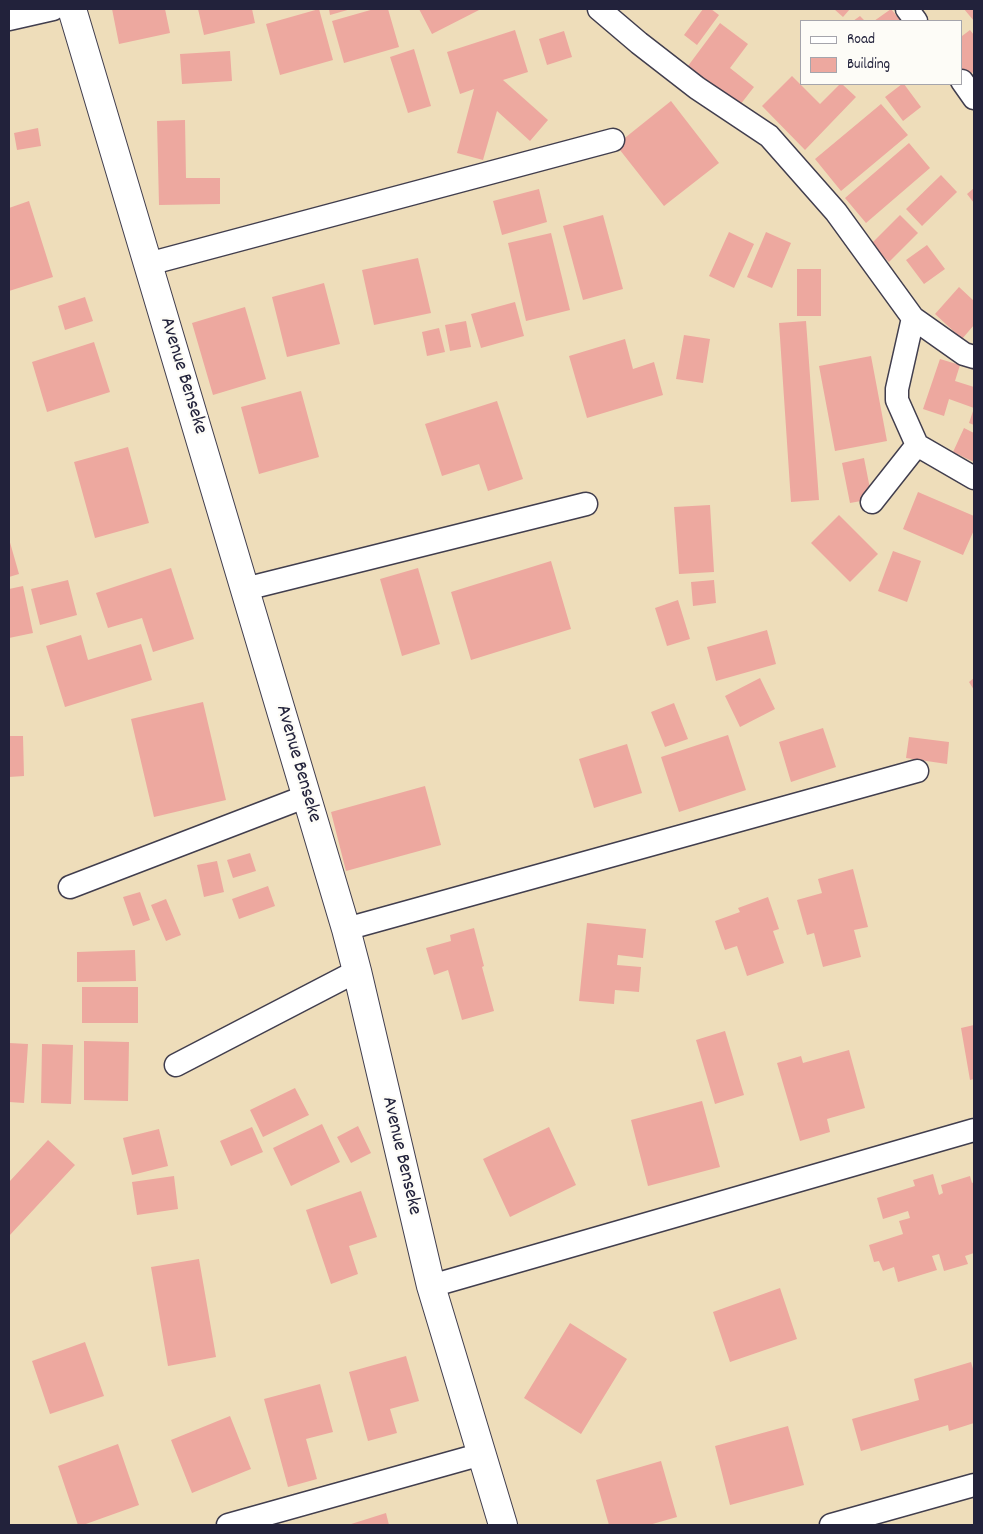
<!DOCTYPE html>
<html>
<head>
<meta charset="utf-8">
<style>
	body { margin:0 }
	#map { position:relative; width:983px; height:1534px; overflow:hidden; background:#eeddba; font-family:Dekko,sans-serif }
	canvas { display:block }
	.frame { position:absolute; inset:0; border:10px solid #22223b; pointer-events:none }
	.legend { position:absolute; left:800px; top:20px; width:162px; height:65px; box-sizing:border-box; background:#fdfcf7; border:1px solid #a5a5ac; margin:0; padding:6px 9px; list-style:none; font-size:15px; color:#22223b }
	.legend li { display:flex; align-items:center; gap:10px; height:25px }
	.legend b { width:25px; border:1px solid #a5a5ac }
</style>
</head>
<body>
<div id="map">
<canvas width="983" height="1534"></canvas>
<div class="frame"></div>
<ul class="legend">
<li><b style="height:6px;background:#fff"></b>Road</li>
<li><b style="height:14px;background:#eda89f"></b>Building</li>
</ul>
</div>
<script>
const ctx = document.querySelector('canvas').getContext('2d');
ctx.lineJoin = 'round';
function fill(path, color) {
  ctx.fillStyle = color;
  ctx.fill(path, 'evenodd');
}
function strokePath(path, color, width, dash) {
  ctx.strokeStyle = color;
  ctx.lineWidth = width;
  ctx.lineCap = dash ? 'butt' : 'round';
  ctx.setLineDash(dash || []);
  ctx.stroke(path);
}
function drawText(font, color, halo, rows, align = 'center') {
  ctx.font = font + ' Dekko,sans-serif';
  ctx.lineWidth = 4.5;
  ctx.setLineDash([]);
  ctx.textBaseline = 'middle';
  ctx.strokeStyle = halo;
  ctx.fillStyle = color;
  for (const [text, x, y, turn = 0] of rows) {
    ctx.save();
    ctx.translate(x, y);
    ctx.rotate((+turn || 0) * Math.PI / 180);
    ctx.textAlign = isNaN(turn) ? turn : align;
    if (halo) ctx.strokeText(text, 0, 0);
    ctx.fillText(text, 0, 0);
    ctx.restore();
  }
}
const building = new Path2D(`
	M112,9h53l5,24 -51,11z
	M198,9h54l3,14 -51,12z
	M319,9l14,51 -53,15 -14,-51z
	M329,9h22l-21,6z
	M374,9h14l11,38 -55,16 -12,-42z
	M419,9h62l-49,25z
	M703,9h8l8,6 -22,30 -13,-10z
	M834,9h16l-7,8z
	M891,9l10,12h-27z
	M964,9h10v12z
	M860,16l5,5h-12z
	M720,23l28,21 -18,24 24,19 -14,18 -52,-39z
	M515,30l13,42 -25,8 45,40 -18,21 -33,-30 -14,49 -26,-7 17,-64 -14,5 -13,-42z
	M970,30l4,5v36l-6,6 -6,-8v-33z
	M564,31l8,26 -25,8 -8,-26z
	M414,49l17,57 -23,7 -18,-56z
	M230,51l2,30 -50,3 -2,-30z
	M792,76l28,28 20,-20h2l14,13 -51,53 -43,-44z
	M902,84h2l17,23 -18,14 -18,-24z
	M671,101l48,62 -55,43 -48,-61z
	M881,104l27,31 -67,56 -26,-32z
	M185,120l1,58h34v26l-61,1 -2,-84z
	M38,128l3,18 -24,4 -3,-17z
	M909,143l21,25 -64,55 -21,-25z
	M941,175l16,17 -35,34 -16,-17z
	M974,188v15l-7,-9z
	M539,189l8,33 -45,13 -9,-34z
	M29,201l24,76 -44,14v-83z
	M603,215l20,74 -40,11 -20,-74z
	M900,215l18,18 -29,29 -18,-18z
	M729,232l25,12 -20,44 -25,-12z
	M766,232l25,11 -19,45 -25,-11z
	M551,233l19,77 -44,11 -18,-78z
	M927,245l18,24 -21,15 -18,-24z
	M418,258l13,55 -57,12 -12,-55z
	M797,269h24v47h-24z
	M324,283l16,61 -53,13 -15,-60z
	M959,287l15,14v24l-12,14 -27,-25z
	M85,297l8,24 -28,9 -7,-24z
	M515,302l9,34 -43,12 -10,-34z
	M245,307l21,72 -53,16 -21,-72z
	M466,321l5,26 -21,4 -5,-26z
	M806,321l13,179 -28,2 -12,-179z
	M439,328l6,24 -18,4 -5,-24z
	M684,335l26,4 -7,44 -27,-4z
	M625,339l8,30 21,-7 9,33 -76,23 -18,-62z
	M94,342l16,50 -63,20 -15,-50z
	M871,356l16,85 -52,10 -16,-85z
	M940,359l20,6 -5,16 19,6v21l-25,-9 -5,17 -21,-7z
	M301,391l18,66 -60,17 -18,-67z
	M497,401l26,78 -35,12 -9,-27 -37,12 -17,-52z
	M974,408v17l-5,-2z
	M964,428l10,5v29l-21,-10z
	M128,447l21,76 -54,15 -21,-76z
	M864,458l8,41 -22,4 -8,-40z
	M918,492l56,24v14l-11,25 -60,-26z
	M710,505l4,67 -35,2 -5,-67z
	M839,515l39,39 -28,28 -39,-39z
	M9,539l10,35 -10,3z
	M893,551l28,10 -14,41 -29,-11z
	M551,561l20,68 -100,31 -20,-68z
	M171,568l23,71 -41,13 -11,-34 -34,10 -12,-35z
	M418,568l22,76 -38,12 -22,-77z
	M68,580l9,35 -37,10 -9,-36z
	M714,580l2,23 -23,3 -2,-24z
	M23,586l10,47 -24,5v-49z
	M678,600l12,39 -23,7 -12,-38z
	M767,630l9,34 -60,17 -9,-34z
	M81,635l7,25 53,-16 11,36 -87,27 -19,-61z
	M760,678l15,31 -35,18 -15,-31z
	M974,678v12l-5,-8z
	M203,702l23,98 -72,17 -23,-98z
	M674,703l14,36 -23,8 -14,-35z
	M823,728l13,39 -45,15 -12,-40z
	M728,735l18,55 -67,22 -18,-55z
	M9,736h14l1,40 -15,1z
	M909,737l40,5 -2,22 -41,-6z
	M627,744l15,49 -48,15 -15,-49z
	M425,786l16,59 -95,26 -15,-59z
	M250,853l6,18 -23,7 -6,-18z
	M217,861l7,31 -20,5 -7,-32z
	M853,869l15,58 -14,3 7,27 -38,10 -9,-34 -7,2 -10,-35 25,-7 -4,-14z
	M268,886l7,20 -36,13 -7,-20z
	M140,892l10,28 -17,6 -10,-29z
	M768,897l11,32 -6,2 11,32 -37,13 -10,-30 -12,4 -10,-29 25,-9 -2,-4z
	M166,899l15,36 -15,6 -15,-36z
	M587,923l59,6 -3,29 -25,-3 -1,10 24,2 -2,25 -24,-2 -1,14 -35,-3z
	M474,928l10,38 -2,1 12,44 -32,9 -14,-50 -14,5 -8,-27 25,-7 -1,-6z
	M135,950l1,31 -59,1v-30z
	M82,987h56v36h-56z
	M974,1025v54l-4,1 -9,-52z
	M725,1031l19,64 -29,9 -19,-64z
	M84,1041l45,1 -1,59 -44,-1z
	M9,1043l19,1 -4,59 -15,-1z
	M42,1044l31,1 -2,59 -30,-1z
	M849,1050l16,58 -38,11 3,13 -30,9 -23,-78 24,-7 2,7z
	M295,1088l14,27 -46,22 -13,-27z
	M702,1101l18,66 -72,19 -17,-66z
	M322,1124l18,38 -49,24 -18,-38z
	M358,1126l13,27 -20,10 -14,-26z
	M252,1127l11,25 -32,14 -11,-25z
	M549,1127l27,58 -66,32 -27,-58z
	M159,1129l9,37 -36,9 -9,-37z
	M48,1140l27,25 -66,71v-54z
	M933,1174l6,21 4,-2 -2,-8 29,-9 2,7 2,-1v30h-1l1,41 -9,3 3,8 -24,7 -5,-17 -7,2 5,14 -39,12 -4,-15 -11,4 -4,-10 -5,1 -5,-17 34,-11 -4,-13 11,-3 -2,-7 -25,8 -6,-21 38,-12 -2,-6z
	M174,1176l4,33 -41,6 -5,-33z
	M361,1191l16,46 -28,9 9,28 -27,10 -25,-74z
	M199,1259l17,98 -48,9 -17,-99z
	M780,1288l17,51 -67,23 -17,-50z
	M570,1323l57,36 -46,75 -57,-36z
	M85,1342l19,54 -54,18 -18,-53z
	M406,1356l13,45 -29,8 7,24 -29,8 -19,-69z
	M971,1362l3,10v51l-25,8 -1,-6 -87,26 -9,-32 67,-19 -5,-21z
	M320,1384l13,48 -27,7 11,40 -29,8 -24,-88z
	M230,1416l21,53 -59,24 -21,-53z
	M788,1426l16,59 -74,20 -15,-59z
	M118,1444l21,61 -56,20h-5l-20,-59z
	M661,1461l16,56 -28,8h-40l-13,-45z
	M386,1513l3,12h-41z`);
const street = new Path2D(`
	M599,9l40,34 58,45 72,48 67,76 77,106 51,36 10,3
	M907,9l9,12
	M9,19l44,-10
	M962,81l12,17
	M148,264l465,-124
	M917,445l57,33
	M872,502l45,-57 -20,-45v-11l16,-71
	M245,589l341,-85
	M70,887l237,-91
	M346,929l571,-158
	M176,1065l181,-94
	M431,1286l543,-156
	M228,1525l254,-71
	M831,1525l143,-40`);
const secondary = new Path2D(`
	M72,9l274,920 11,42 74,315 72,239`);
const streetNames = [
	["Avenue Benseke",182,376,73],
	["Avenue Benseke",297,764,74],
	["Avenue Benseke",400,1156,77]
];
fill(building, '#eda89f');
strokePath(street, '#413e4e', 25);
strokePath(secondary, '#413e4e', 30);
strokePath(street, '#fff', 22);
strokePath(secondary, '#fff', 28);
drawText('20px', '#22223b', '#fdfcf7', streetNames);
</script>
</body>
</html>
